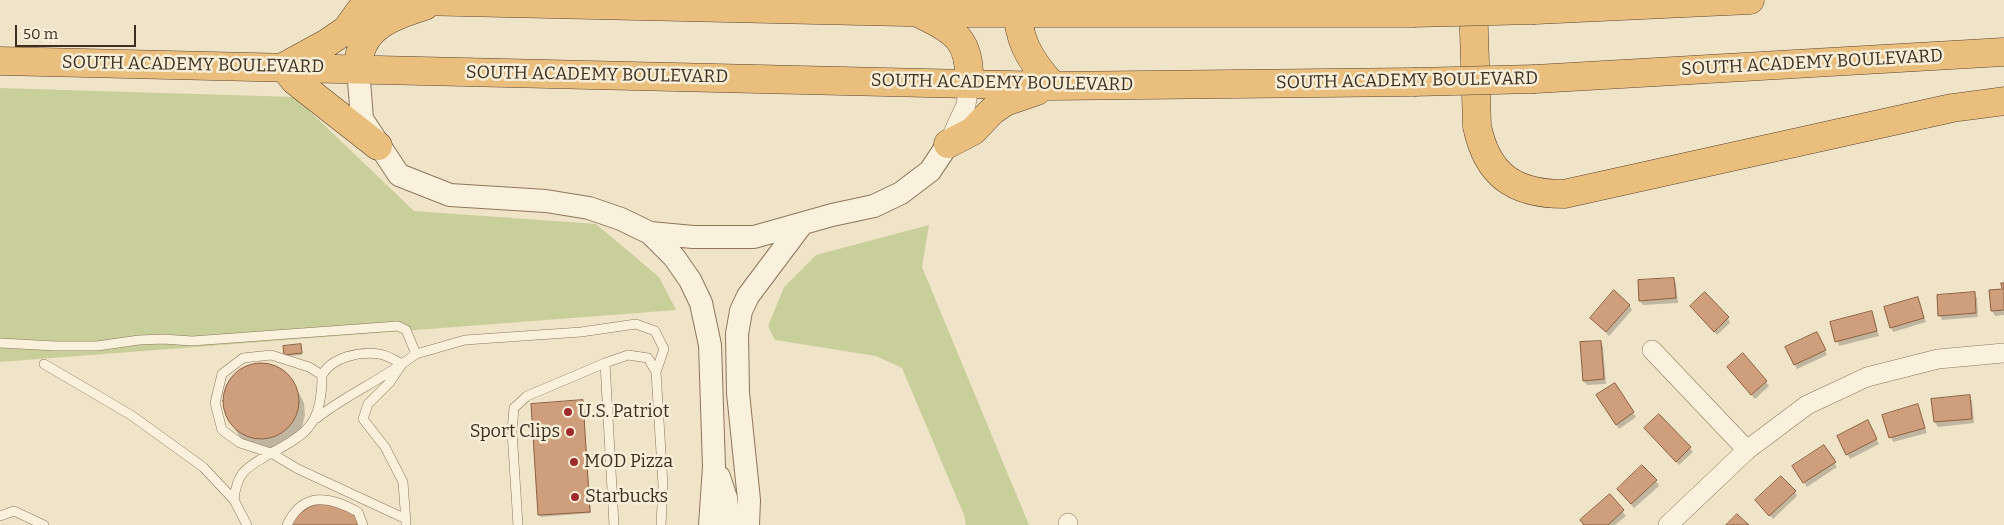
<!DOCTYPE html>
<html>
<head>
<meta charset="utf-8">
<style>
	body { margin:0 }
	#map { position:relative; width:2004px; height:525px; overflow:hidden; background:#f0e4c8; font-family:Bitter,serif }
	canvas { display:block }
	.scale { position:absolute; left:15px; top:25px; width:121px; height:22px; box-sizing:border-box; border:2px solid #3d2e20; border-top:0; padding-left:6px; font-size:15px; line-height:18px; white-space:nowrap; color:#3d2e20; -webkit-text-stroke:4px #f7eed8; paint-order:stroke }
</style>
</head>
<body>
<div id="map">
<canvas width="2004" height="525"></canvas>
<div class="scale">50 m</div>
</div>
<script>
const ctx = document.querySelector('canvas').getContext('2d');
ctx.lineJoin = 'round';
function fill(path, color) {
  ctx.fillStyle = color;
  ctx.fill(path, 'evenodd');
}
function strokePath(path, color, width, dash) {
  ctx.strokeStyle = color;
  ctx.lineWidth = width;
  ctx.lineCap = dash ? 'butt' : 'round';
  ctx.setLineDash(dash || []);
  ctx.stroke(path);
}
function drawText(font, color, halo, rows, align = 'center') {
  ctx.font = font + ' Bitter,serif';
  ctx.lineWidth = 5;
  ctx.setLineDash([]);
  ctx.textBaseline = 'middle';
  ctx.strokeStyle = halo;
  ctx.fillStyle = color;
  for (const [text, x, y, turn = 0] of rows) {
    ctx.save();
    ctx.translate(x, y);
    ctx.rotate((+turn || 0) * Math.PI / 180);
    ctx.textAlign = isNaN(turn) ? turn : align;
    if (halo) ctx.strokeText(text, 0, 0);
    ctx.fillText(text, 0, 0);
    ctx.restore();
  }
}
const green = new Path2D(`
	M0,88l295,9 119,114 182,13 63,53 17,33 -676,52z
	M929,225l-7,42 107,258h-63l-2,-10 -62,-147 -26,-12 -101,-16 -7,-14 16,-39 32,-32z`);
const shadow = new Path2D(`
	M1674,279l2,5 2,19 -35,2 -3,-4z
	M2004,284v31l-9,1 -3,-5 -2,-20 13,-1z
	M1974,293l3,5 1,19 -36,3 -2,-5z
	M1918,299l8,23 -33,10 -2,-5z
	M1629,305l3,5 -23,26 -17,-18z
	M1691,306l37,12 2,5 -13,12z
	M1871,312l8,24 -40,10 -7,-23z
	M1820,338l7,17 -30,14 -10,-21z
	M1601,342l2,5 3,37 -19,1 -3,-4z
	M301,347l1,8 -16,1 -1,-1z
	M262,363l12,3 11,6 8,9 11,22 1,12 -3,12 -7,10 -22,11h-12l-12,-4 -10,-8 -12,-21 -3,-12 1,-12 5,-11 9,-9 11,-6z
	M1731,371l35,11 3,4 -14,13z
	M1614,384l22,33 -17,12 -19,-29z
	M1969,396l3,5 2,22 -36,4 -3,-5z
	M583,402l8,111 -50,4 -2,-2z
	M1918,406l9,27 -34,9 -9,-27z
	M1868,422l11,22 -29,15 -3,-5z
	M1646,429l44,19 3,4 -14,13z
	M1824,446l13,21 -30,20 -11,-16z
	M1656,481l3,5 -25,22 -16,-19z
	M1795,492l2,4 -24,23 -17,-19z
	M1610,496l16,20 -11,9h-31z`);
const building = new Path2D(`
	M1674,278l2,20 -37,3 -1,-21z
	M2001,283h3v27l-13,1 -2,-21 13,-1z
	M1614,290l16,15 -24,27 -16,-14z
	M1705,292l24,25 -15,15 -24,-26z
	M1975,292l1,21 -38,3 -1,-21z
	M1918,297l6,21 -34,10 -6,-21z
	M1872,311l5,20 -42,11 -5,-20z
	M1817,332l9,18 -32,15 -9,-18z
	M1601,341l3,38 -21,2 -3,-39z
	M301,344l1,9 -18,2 -1,-9z
	M1743,353l24,28 -16,14 -24,-28z
	M223 401a38 38 0 1 1 76 0a38 38 0 1 1-76 0Z
	M1615,383l19,29 -18,13 -20,-30z
	M1970,395l2,24 -38,3 -3,-23z
	M583,400l7,112 -52,3 -7,-111z
	M1918,404l7,24 -36,10 -7,-23z
	M1659,414l32,33 -15,15 -32,-34z
	M1868,420l9,19 -31,16 -9,-19z
	M1824,445l12,17 -33,21 -11,-17z
	M1642,465l15,15 -26,24 -14,-15z
	M1781,476l15,15 -27,25 -14,-16z
	M1610,494l14,16 -16,15h-24l-4,-5z
	M321,503l13,1 12,5 10,8 4,8h-69l8,-11 10,-7z
	M1737,514l12,11h-23z`);
const service = new Path2D(`
	M0,343l56,3h41l42,-6 24,-1 29,2 206,-15 8,4 10,24
	M44,364l87,51 72,52 31,33 13,25
	M402,364l-12,18 -22,22 -5,15 22,28 18,35 3,41
	M322,375c0,45 -11,58 -51,78l-31,-10 -18,-13 -7,-27 7,-29 21,-16 28,-3 38,12 13,8c10,-18 38,-24 57,-21 8,1 16,6 23,10l14,-10 49,-14 116,-8 55,-8 19,7 9,18 -8,23
	M317,418c25,-20 54,-33 80,-51
	M234,500c3,-30 14,-33 37,-47l27,16 108,50
	M0,516l14,-5 30,14
	M287,525c16,-34 43,-29 71,-13l5,13
	M518,525l-6,-94 2,-23 13,-12 78,-33
	M614,525l-9,-162 23,-8 20,3 8,14 7,113 -2,40`);
const minor = new Path2D(`
	M948,144l18,-39 3,-21
	M1652,350l95,100
	M1068,523v2
	M1668,525l79,-75 60,-45 60,-28 71,-18 66,-6`);
const tertiary = new Path2D(`
	M358,68l4,51 37,56 51,20 96,6 43,7 32,11 29,14 24,24 16,23 11,23 9,42 4,122 -4,58
	M650,233l43,4h61l78,-22 42,-9 27,-13 29,-22 18,-27
	M719,477l7,21 3,27
	M748,525l1,-25 -11,-107 -1,-59 4,-23 7,-15 54,-72`);
const trunk = new Path2D(`
	M371,0l578,13h464
	M1016,0c2,39 11,57 37,86
	M1473,0l4,126c10,49 37,68 87,68l388,-86 52,-7
	M1535,10l215,-10
	M920,14c37,17 51,28 49,70
	M0,61l1053,25 361,-4
	M285,66l42,-23 19,-13 22,-30
	M284,67l10,13 84,66
	M358,68c1,-41 33,-51 67,-62
	M1535,79l469,-27
	M948,144l25,-13 19,-20 13,-9 32,-11`);
const trunkBridge = new Path2D(`
	M1413,13l122,-3
	M1414,82l121,-3`);
const markers = [
	[568,412,5,"#9e2a2b"],
	[570,432,5,"#9e2a2b"],
	[574,462,5,"#9e2a2b"],
	[575,497,5,"#9e2a2b"]
];
const streetNames = [
	["SOUTH ACADEMY BOULEVARD",1812,63,-3],
	["SOUTH ACADEMY BOULEVARD",193,65,1],
	["SOUTH ACADEMY BOULEVARD",597,75,1],
	["SOUTH ACADEMY BOULEVARD",1407,81,-1],
	["SOUTH ACADEMY BOULEVARD",1002,83,1]
];
const poiNames = [
	["U.S. Patriot",578,412],
	["Sport Clips",560,432,"right"],
	["MOD Pizza",584,462],
	["Starbucks",585,497]
];
fill(green, '#c9cf9b');
fill(shadow, '#0003');
fill(building, '#cf9f7d');
strokePath(building, '#8d5f41', 1);
strokePath(service, '#8d765c', 10);
strokePath(minor, '#8d765c', 20);
strokePath(tertiary, '#8d765c', 24);
strokePath(trunk, '#5b4430', 29);
strokePath(service, '#faf1dc', 9);
strokePath(minor, '#faf1dc', 19);
strokePath(tertiary, '#faf1dc', 22);
strokePath(trunk, '#eabe7c', 28);
strokePath(trunkBridge, '#5b4430', 29, []);
strokePath(trunkBridge, '#eabe7c', 28);
for (const [x, y, r, color] of markers) {
  const dot = new Path2D();
  dot.arc(x, y, r, 0, 2 * Math.PI);
  ctx.fillStyle = color;
  ctx.fill(dot);
  strokePath(dot, '#f7eed8', 2);
}
drawText('18px', '#3d2e20', '#f7eed8', streetNames);
drawText('18px', '#3d2e20', '#f7eed8', poiNames, 'left');
</script>
</body>
</html>
